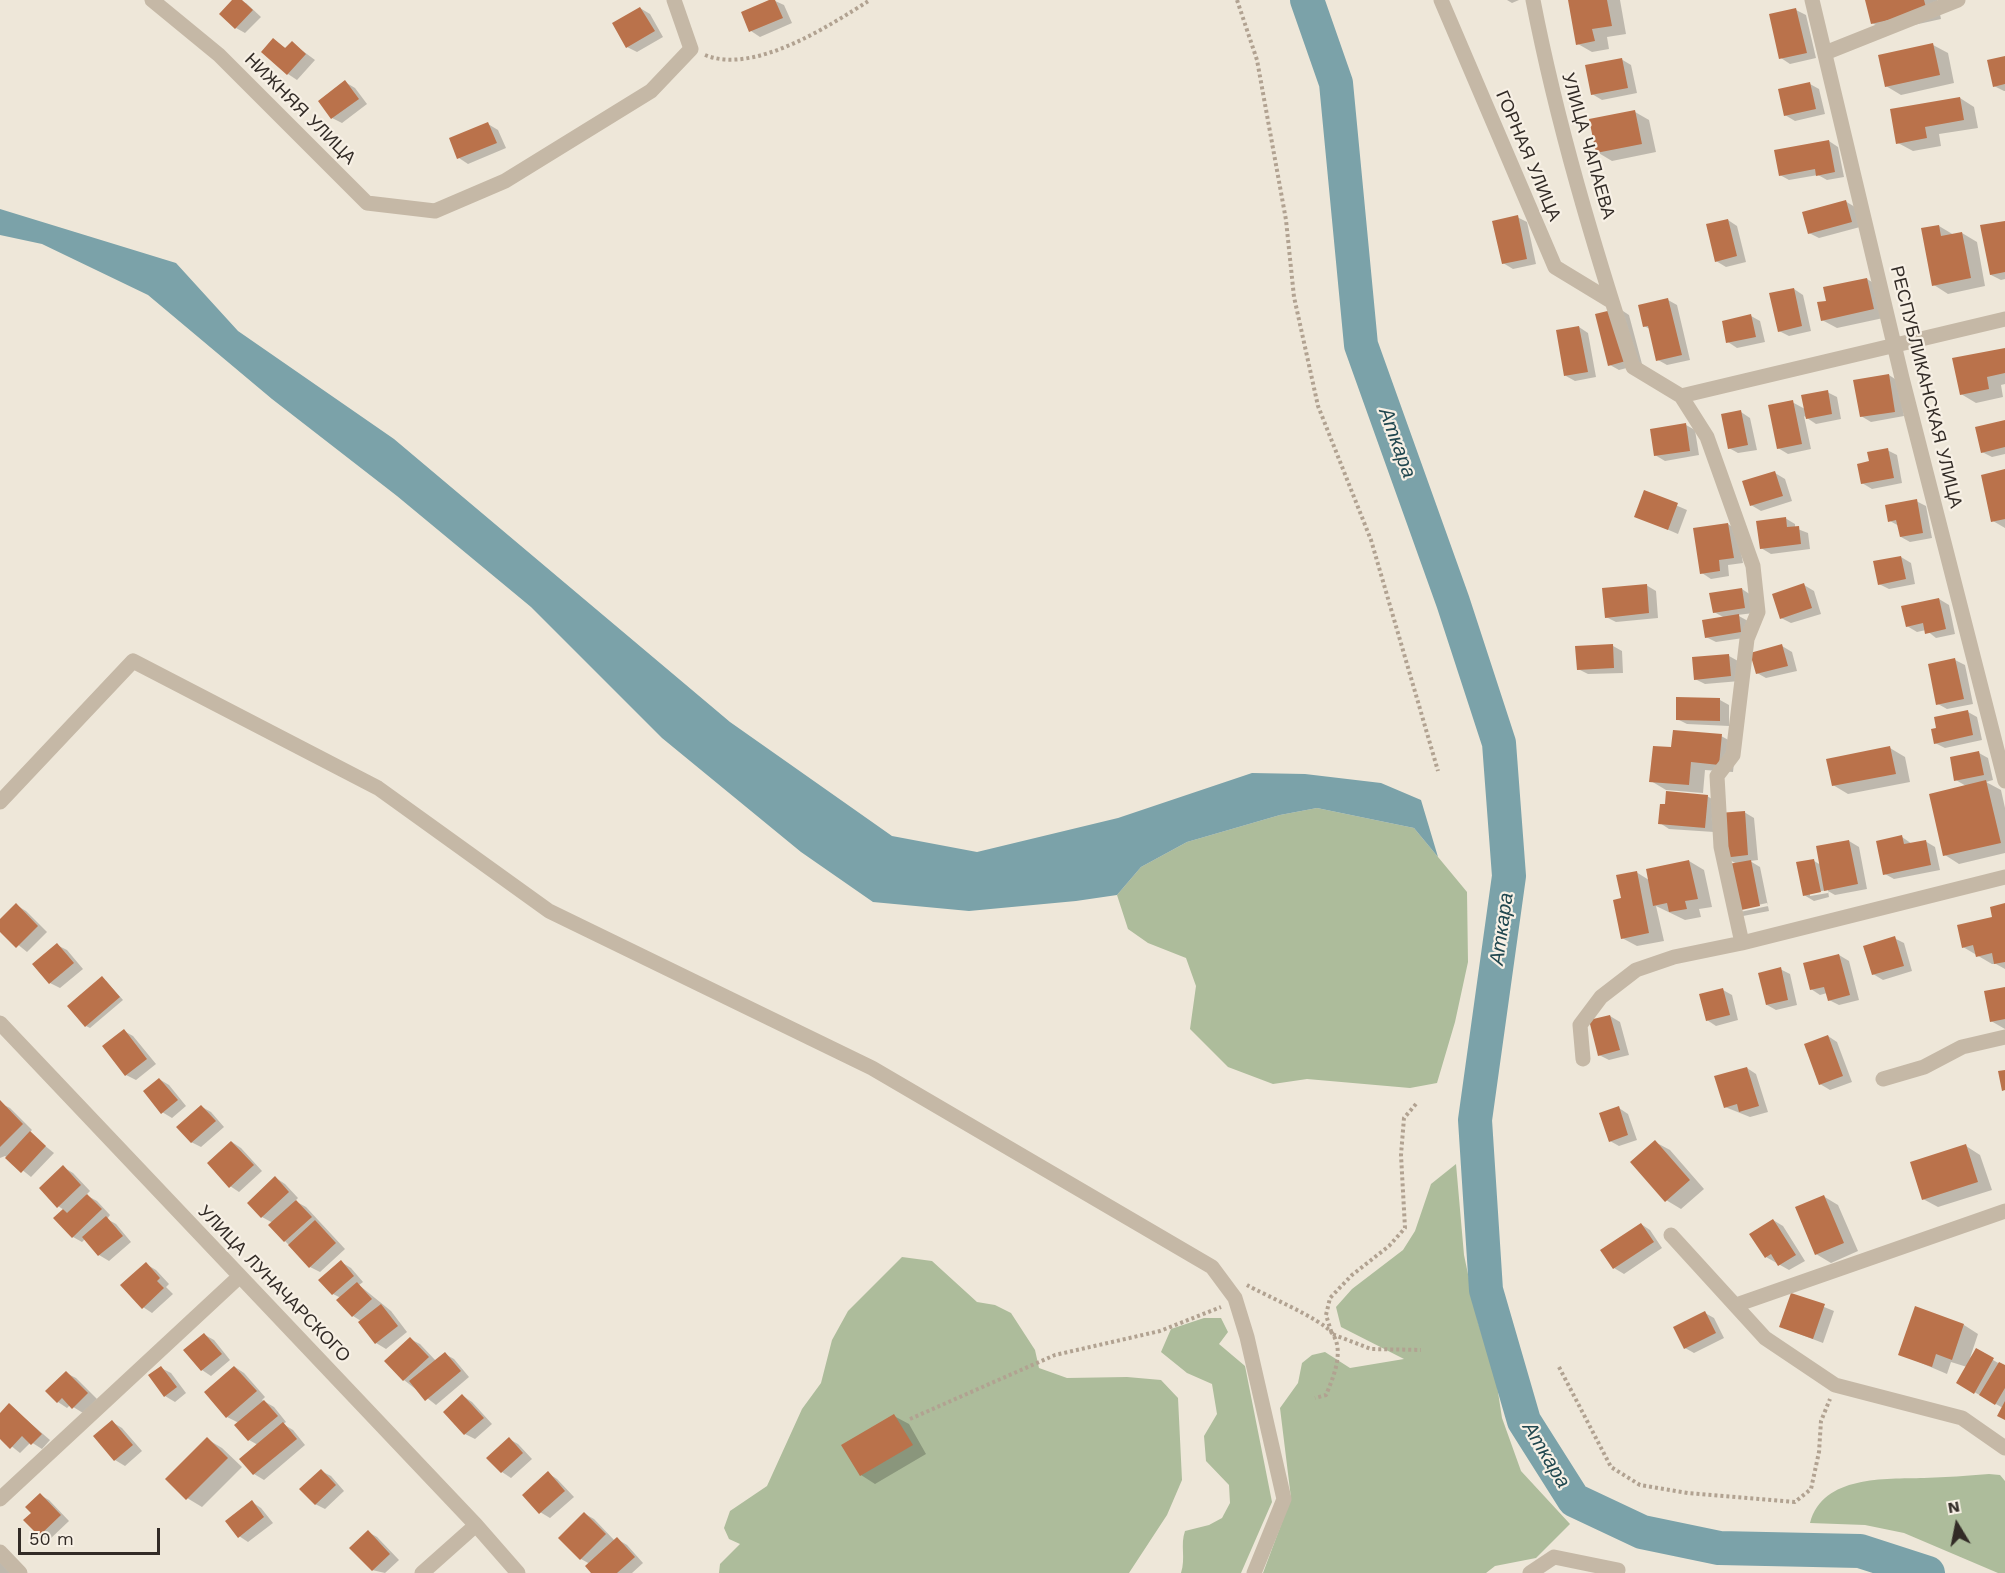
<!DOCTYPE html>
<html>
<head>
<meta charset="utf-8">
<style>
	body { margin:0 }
	#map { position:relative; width:2005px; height:1573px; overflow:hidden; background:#eee7d9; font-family:"Work Sans",sans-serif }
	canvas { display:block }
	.north { position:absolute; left:1927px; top:1495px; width:60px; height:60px; -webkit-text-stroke:4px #f7f0e5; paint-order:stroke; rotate:350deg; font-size:16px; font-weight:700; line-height:24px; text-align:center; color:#322b26 }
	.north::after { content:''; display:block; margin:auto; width:21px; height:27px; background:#322b26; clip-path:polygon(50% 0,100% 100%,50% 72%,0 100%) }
	.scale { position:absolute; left:18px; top:1528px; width:142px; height:27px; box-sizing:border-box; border:3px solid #322b26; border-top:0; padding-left:8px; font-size:18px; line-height:21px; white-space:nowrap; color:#322b26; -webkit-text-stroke:4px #f7f0e5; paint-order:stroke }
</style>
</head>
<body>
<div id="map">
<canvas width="2005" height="1573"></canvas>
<div class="north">N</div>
<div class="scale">50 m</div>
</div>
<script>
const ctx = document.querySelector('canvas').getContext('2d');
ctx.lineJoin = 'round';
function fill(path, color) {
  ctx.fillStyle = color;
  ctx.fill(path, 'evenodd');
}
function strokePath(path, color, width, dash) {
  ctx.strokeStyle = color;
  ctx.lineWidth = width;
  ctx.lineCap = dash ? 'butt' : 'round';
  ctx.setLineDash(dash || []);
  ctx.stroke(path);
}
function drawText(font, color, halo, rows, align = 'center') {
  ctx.font = font + ' "Work Sans",sans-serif';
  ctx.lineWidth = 4.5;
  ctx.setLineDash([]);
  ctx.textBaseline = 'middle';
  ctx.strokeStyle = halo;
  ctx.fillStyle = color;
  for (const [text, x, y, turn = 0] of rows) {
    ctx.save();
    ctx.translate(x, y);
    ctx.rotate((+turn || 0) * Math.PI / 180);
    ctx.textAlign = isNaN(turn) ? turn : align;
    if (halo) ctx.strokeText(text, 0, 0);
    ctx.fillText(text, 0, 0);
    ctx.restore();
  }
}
const green = new Path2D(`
	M1317,808l97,20 53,64 1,70 -13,60 -18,61 -27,5 -103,-9 -34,5 -45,-17 -38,-38 6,-43 -10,-28 -38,-15 -20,-14 -11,-34 24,-28 46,-25 93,-27z
	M1456,1164l8,91 14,67 18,57 6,39 19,53 49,53 -34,34 -41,8 -9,7h-223l28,-75 -11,-90 18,-25 4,-20 10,-8 13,-3 25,16 54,-9 -63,-32 -5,-20 16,-18 51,-39 12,-19 16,-47z
	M902,1257l30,4 45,41 18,3 16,8 24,37 4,18 28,10 60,-1 34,3 17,18 4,82 -15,35 -38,58h-410l1,-9 20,-20 -11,-5 -5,-11 6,-17 37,-25 35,-77 19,-26 11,-43 16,-29z
	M1204,1318h17l7,14 -9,12 26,22 27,136 -31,71h-60c5,-15 -1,-28 4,-42l24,-6 13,-7 8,-15 -1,-18 -23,-24 -2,-25 13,-22 -5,-30 -25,-11 -26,-21 10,-23z
	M1989,1474l11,1 5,6v92h-7l-94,-40 -39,-8 -55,-2c13,-48 75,-44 114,-45 22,-1 43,-2 65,-4z`);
const water = new Path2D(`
	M0,209l176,54 62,68 156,108 336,283 162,114 85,16 141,-34 134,-45 53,1 76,9 40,17 17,57 -24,-29 -97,-20 -37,7 -93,27 -46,25 -24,28 -41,6 -107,10 -96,-9 -72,-50 -139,-114 -131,-131 -134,-111 -125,-97 -124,-104 -106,-51 -42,-9z`);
const shadow = new Path2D(`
	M234,0l12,3 15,14 -16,16 -9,-5z
	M773,0l11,5 8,18 -32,14 -9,-6z
	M1507,0h12l-7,3z
	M1570,0h50l6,34 -19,3 2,12 -17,3 -14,-8z
	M1867,0h70l4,19 -54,12 -15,-8z
	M640,8l10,6 13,23 -26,15 -10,-5z
	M1796,10l10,5 10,43 -26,6 -9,-6z
	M273,40l14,9 5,-6 23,17 -18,20 -9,-6z
	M1933,45l15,8 6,30 -53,12 -15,-9z
	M2005,58v33h-1l-10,-5z
	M1621,59l10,6 6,28 -35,7 -10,-6z
	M345,82l10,6 12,16 -25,19 -10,-5z
	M1810,84l9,5 6,25 -30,7 -10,-6z
	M1960,98l14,9 4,21 -39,6 2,12 -28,5 -15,-8z
	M1635,112l14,8 7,32 -44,9 -15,-9z
	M488,124l10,6 8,18 -38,16 -9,-6z
	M1829,141l9,6 6,30 -17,3 -9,-5 -29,5 -9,-5z
	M1845,201l10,6 5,20 -41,11 -10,-5z
	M1517,217l10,5 9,42 -23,5 -10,-6z
	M1728,220l9,6 9,36 -20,5 -10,-6z
	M2005,222v57l-4,1 -10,-5z
	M1939,226l15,9 8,-2 15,9 8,44 -37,8 -14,-9z
	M1867,279l15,9 6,29 -51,11 -15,-8 6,-18z
	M1794,289l9,6 8,36 -22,5 -10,-5z
	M1668,300l9,5 13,55 -23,5 -9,-5 -8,-31 -6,-3z
	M1620,309l9,6 13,49 -23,6 -9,-5z
	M1751,316l9,5 5,21 -28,6 -9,-6z
	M1579,327l9,6 8,44 -21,4 -9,-5z
	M2005,349v35l-4,1 2,12 -27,6 -15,-9z
	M1889,375l9,6 6,35 -33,6 -10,-6z
	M1827,392l10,5 4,22 -25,5 -12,-8 7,33 -23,5 -10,-6 14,-46 13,7z
	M1741,412l9,6 7,32 -19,3 -9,-5z
	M2005,422v32l-13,3 -10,-5z
	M1686,425l9,5 4,25 -34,6 -10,-6z
	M1887,450l10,5 5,28 -30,6 -10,-6 8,-20z
	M2005,471v57l-12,-7z
	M1775,473l10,6 7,22 -31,10 -10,-6z
	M1645,492l42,18 -9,24 -42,-18z
	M1916,501l10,5 6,32 -22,4 -9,-5 -2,-11 -9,-5z
	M1785,518l10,6v4l13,5 2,16 -39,5 -10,-6z
	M1728,524l9,6 6,33 -15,2 1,11 -18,3 -9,-6z
	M1901,557l10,6 4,21 -26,5 -10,-5z
	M1646,585l10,6 2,27 -42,4 -10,-5z
	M1804,585l10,6 7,23 -30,9 -10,-5z
	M1742,589l9,6 3,18 -17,2 11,6 2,16 -34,5 -10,-5 19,-19 -11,-6z
	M1939,599l10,6 6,29 -19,4 -10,-8 -9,2 -10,-6z
	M1613,646l9,5 1,22 -35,1 -10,-5z
	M1782,646l10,6 5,19 -31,7 -9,-5z
	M1729,656l9,5 2,20 -35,3 -10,-5z
	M1955,660l10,5 8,39 -26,5 -9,-5z
	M1720,700l9,5v21l-42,-2 -10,-5z
	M1968,712l9,5 5,23 -37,8 -10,-5z
	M1721,736l15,8 -3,28 -28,-2 -2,23 -37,-3 -15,-9 22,-32z
	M1890,748l15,9 5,25 -62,12 -15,-9z
	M1979,753l9,5 5,22 -7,2 15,8 4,18v45l-46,11 -14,-9 21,-69 -10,-6z
	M1707,796l10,6 -3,30 -45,-3 -9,-6z
	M1744,812l10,6 4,42 -8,1 10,6 9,44 -26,5 -10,-5 -8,-45 12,-2 -13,-7 -3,-42zM1767,903l1,3 -28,6v-3z
	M1902,837l10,7 13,-3 10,6 5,23 -46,9 -9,-5z
	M1849,841l10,6 8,42 -32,6 -7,-4 1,6 -15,4 -10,-6 10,-34 7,4zM1828,890v3l-18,3v-3z
	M1689,861l15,9 8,37 -13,2 2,8 -16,3 -29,-14 8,35 -27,5 -15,-8 1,-38 13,-28 13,8z
	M16,905l10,6 21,21 -20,20 -27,-22v-9z
	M2005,905v64l-9,-5h-4l-29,-17z
	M1894,938l10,5 8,28 -29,9 -10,-6z
	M57,945l10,5 16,19 -23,19 -10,-5 -15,-19z
	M1839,955l10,6 10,39 -20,5 -10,-5 -2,-7 -7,2 -9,-6z
	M1780,969l10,5 7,31 -21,5 -9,-5z
	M106,981l17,19 -33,28 -4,-2z
	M2005,988v41l-14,-8z
	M1723,990l9,5 6,25 -22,6 -9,-6z
	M1610,1016l10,6 9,33 -20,5 -10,-5z
	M124,1031l9,5 23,28 -20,16 -10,-5z
	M1828,1036l9,6 15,40 -22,8 -10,-6z
	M1747,1068l9,6 12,38 -18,5 -25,-10z
	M159,1079l10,6 17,21 -14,12 -10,-6z
	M0,1103l10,5 22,22 -3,3 25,20 -23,24 -26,-21 -5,2z
	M202,1107l9,5 13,15 -23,20 -10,-5z
	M1619,1108l9,6 9,26 -18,6 -9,-5z
	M232,1142l9,6 21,23 -23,21 -9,-6z
	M1655,1142l15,8 34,39 -23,20 -15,-9z
	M1966,1146l14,9 12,35 -54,17 -15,-8z
	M63,1167l10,6 17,18 -4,4 11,6 13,14 -3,4 9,5 15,18 -22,19 -10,-6 -14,-16 -3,3 -9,-5 -9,-27 -6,-4z
	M276,1178l9,6 13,14 -3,3 11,6 39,42 -25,23 -10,-5 -25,-26 -12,-18 -11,-6z
	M1823,1196l15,9 20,46 -27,12 -15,-9z
	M1773,1220l10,6 22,35 -16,9 -23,-13z
	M1641,1224l9,6 12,18 -38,26 -10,-6 -12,-18z
	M341,1262l10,6 12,14 -4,3 32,26 16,21 -21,17 -10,-6 -15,-22 -8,-5 -14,-16 2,-2 -8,-4z
	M146,1264l10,6 13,14 -3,3 7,7 -21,19 -9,-6z
	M1792,1294l42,17 -11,32 -42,-16z
	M1705,1313l9,5 10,20 -30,15 -9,-5z
	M1964,1325l14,9 -8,24 6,-8 29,17v52l-2,-11 -45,-25 9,-16 -16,-5 -4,12 -47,-20z
	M205,1335l9,5 16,20 -19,16 -9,-6z
	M410,1339l10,5 16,17 9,-7 9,5 15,18 -33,28 -32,-25z
	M235,1367l9,6 21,24 -3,3 12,7 12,15 -3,2 10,6 12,15 -41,35 -10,-6 -12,-15 16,-14 -9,-5 -10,-17 -12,-6z
	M161,1368l10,5 15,20 -11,9 -10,-6z
	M66,1373l10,5 21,21 -14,14 -13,-8 -3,3 -9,-6z
	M463,1396l9,6 20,22 -17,15 -10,-5 -20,-22z
	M9,1405l41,35 -8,9 -11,-7 -11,11 -20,-16v-22z
	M894,1416l15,8 17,30 -51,30 -14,-9z
	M112,1422l10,6 20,23 -17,15 -10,-6 -20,-23z
	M207,1439l15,9 20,19 -40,40 -15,-9z
	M509,1439l9,5 14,15 -21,19 -9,-6z
	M321,1471l10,5 13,15 -19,18 -10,-5z
	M548,1473l9,6 17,18 -24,21 -10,-6z
	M40,1495l9,5 20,21 -20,19 -9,-5 -7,-22z
	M252,1502l9,6 12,15 -25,19 -9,-6z
	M585,1514l9,5 21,22 2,-2 10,6 16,18 -11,10h-39l-3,-9 -9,-5z
	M368,1532l9,5 22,23 -14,13 -13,-3z
	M0,1557l14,16h-14z`);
const river = new Path2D(`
	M1307,0l29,83 25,262 92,257 46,141 10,133 -34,244 11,170 38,131 50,79 68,32 77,16 141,3 68,22`);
const building = new Path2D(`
	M232,0h10l11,10 -18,19 -16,-15z
	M769,0h6l8,18 -34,14 -8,-20z
	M1568,0h39l5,26 -20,3 3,12 -19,4z
	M1865,0h59l3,11 -56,13z
	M640,7l15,24 -29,17 -14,-25z
	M1796,8l11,45 -28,6 -10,-45z
	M273,38l12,10 7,-7 14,13 -19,21 -26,-23z
	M1933,43l7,32 -55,12 -7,-32z
	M2005,56v28l-12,3 -6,-27z
	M1622,58l6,30 -37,7 -6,-30z
	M345,80l14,19 -28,20 -13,-18z
	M1810,82l6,27 -32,7 -6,-27z
	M1960,97l4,23 -39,7 2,11 -31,6 -6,-35z
	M1635,110l7,34 -46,9 -7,-34z
	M488,122l9,21 -40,16 -8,-21z
	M1829,140l6,32 -19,4 -1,-7 -36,7 -5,-26z
	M1846,200l6,22 -44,12 -6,-22z
	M1518,215l9,44 -25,5 -10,-43z
	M1728,219l9,37 -22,6 -9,-38z
	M2005,221v51l-15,3 -10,-50z
	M1939,225l2,11 21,-4 9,46 -39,8 -11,-58z
	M1867,278l7,31 -53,12 -4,-19 9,-1 -3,-14z
	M1794,288l8,38 -24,6 -9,-39z
	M1668,298l14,57 -26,6 -8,-35 -5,1 -5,-22z
	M1620,308l13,51 -25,7 -13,-52z
	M1751,314l5,23 -30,6 -4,-22z
	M1579,326l9,46 -24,4 -8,-46z
	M2005,348v25l-18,4 2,12 -29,6 -8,-37z
	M1889,374l6,38 -35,5 -7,-37z
	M1828,390l4,24 -26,5 -5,-24z
	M1793,400l9,44 -25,5 -9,-44z
	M1741,410l7,35 -20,4 -7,-35z
	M2005,420v27l-24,6 -6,-26z
	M1686,423l4,28 -36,5 -4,-27z
	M1888,448l6,30 -33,6 -4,-20 12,-3 -2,-9z
	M2005,469v50l-14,3 -10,-47z
	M1775,471l8,25 -33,10 -8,-25z
	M1644,490l34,13 -10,27 -34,-13z
	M1917,499l6,34 -23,4 -4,-17 -8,2 -3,-17z
	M1786,517l1,10 12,-1 2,18 -41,5 -4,-28z
	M1728,523l6,35 -15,2 1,11 -20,3 -7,-46z
	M1901,556l5,23 -28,6 -5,-24z
	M1804,583l8,25 -32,11 -8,-25z
	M1647,584l2,29 -44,5 -3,-30z
	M1742,588l3,20 -32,5 -4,-20z
	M1939,598l7,31 -21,5 -2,-11 -17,4 -5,-21z
	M1739,614l2,18 -36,6 -3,-18z
	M1613,644l1,24 -37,2 -2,-24z
	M1782,644l6,22 -32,8 -6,-21z
	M1729,654l2,22 -37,4 -2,-23z
	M1955,658l9,41 -28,6 -8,-41z
	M1676,697l44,1v23l-44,-1z
	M1968,710l5,25 -39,9 -3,-15 5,-1 -2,-11z
	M1673,730l49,4 -3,31 -28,-3 -2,23 -40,-3 4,-36 18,1z
	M1890,746l6,28 -64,12 -6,-27z
	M1979,751l5,24 -30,6 -4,-24z
	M1986,780l15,63 -58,13 -14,-62z
	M1666,791l42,4 -3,33 -47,-4 2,-20h5z
	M1745,811l3,44 -25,3 -4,-45z
	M1902,835l2,9 22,-4 5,25 -48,10 -7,-34z
	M1849,840l9,44 -34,7 -8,-45z
	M1814,859l7,33 -18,4 -7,-34z
	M1689,860l9,39 -13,2 2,8 -18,3 -2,-9 -14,3 -7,-37z
	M1751,860l9,46 -28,6 -9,-47z
	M1637,871l12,62 -28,6 -8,-39 8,-2 -5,-23z
	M16,903l22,23 -22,22 -16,-16v-13z
	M2005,903v59l-11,2 -2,-11 -16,4 -3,-12 -11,3 -5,-23 35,-8 -2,-10z
	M1895,936l9,30 -32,9 -9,-29z
	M57,943l17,20 -25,21 -17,-20z
	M1839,954l11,41 -22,6 -4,-14 -14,3 -7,-27z
	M1781,967l7,33 -22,5 -8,-32z
	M102,976l18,21 -35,30 -18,-21z
	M2005,987v32l-15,3 -6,-31z
	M1723,988l7,27 -24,6 -7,-27z
	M1610,1015l10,35 -22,6 -9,-36z
	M124,1029l23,30 -22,17 -23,-30z
	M1828,1035l15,41 -24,9 -15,-41z
	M1747,1067l12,39 -20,6 -2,-8 -13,4 -10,-32z
	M2005,1070v20l-3,1 -4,-20z
	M159,1078l19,22 -17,14 -18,-23z
	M0,1100l23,24 -23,23z
	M201,1105l15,16 -25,22 -15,-16z
	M1619,1106l9,29 -19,7 -10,-29z
	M30,1131l16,15 -25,27 -16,-15z
	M1655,1140l35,40 -25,22 -35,-40z
	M231,1141l23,24 -25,23 -22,-25z
	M1966,1144l12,38 -56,18 -12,-38z
	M63,1165l18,20 -24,23 -18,-20z
	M275,1176l14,16 -28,26 -14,-15z
	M87,1194l15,15 -30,29 -19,-20 10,-9 4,4z
	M1824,1195l20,48 -29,12 -20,-48z
	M296,1200l16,17 -28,25 -16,-17z
	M106,1216l17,20 -25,20 -16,-19z
	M1773,1219l23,36 -18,11 -7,-12 -6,4 -16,-24z
	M315,1220l21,23 -27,25 -21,-23z
	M1641,1223l13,19 -41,27 -13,-19z
	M341,1260l13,16 -22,19 -14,-15z
	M146,1262l14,16 -3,3 7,7 -22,21 -22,-24z
	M357,1282l15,17 -20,18 -16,-17z
	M1791,1293l34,11 -12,35 -34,-12z
	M381,1304l17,22 -23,18 -17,-22z
	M1915,1306l49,18 -12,36 -16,-6 -4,13 -34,-12z
	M1705,1311l11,22 -32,16 -11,-22z
	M204,1333l18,21 -21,17 -18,-21z
	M410,1337l19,20 -26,24 -19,-20z
	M1976,1348l18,10 -20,36 -18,-11z
	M445,1352l16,19 -36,30 -16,-20z
	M1999,1362l6,3v23l-10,17 -16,-10z
	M161,1366l16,21 -13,10 -16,-22z
	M234,1366l23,25 -31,27 -22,-26z
	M66,1371l22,22 -16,16 -10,-11 -5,5 -12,-12z
	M462,1394l22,24 -20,17 -21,-23z
	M264,1400l14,16 -30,25 -14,-16z
	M2005,1401v19l-8,-4z
	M9,1403l33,31 -11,11 -9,-9 -12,13 -10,-10v-26z
	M894,1414l19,31 -53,31 -19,-31z
	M112,1420l21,25 -19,16 -21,-25z
	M283,1422l14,17 -44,36 -14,-16z
	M207,1437l21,21 -42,42 -21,-21z
	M509,1437l14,16 -22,20 -15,-15z
	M321,1469l15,16 -21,20 -16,-16z
	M548,1471l17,20 -26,23 -17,-19z
	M40,1493l21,22 -22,21 -16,-16 8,-7 -6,-6z
	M252,1500l12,17 -26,21 -13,-17z
	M584,1512l22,22 -26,26 -22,-22z
	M368,1530l22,24 -18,17 -23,-23z
	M617,1537l18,20 -18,16h-26l-6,-7z`);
const path = new Path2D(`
	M1237,0l20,60 29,160 8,77 24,109 53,134 67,231
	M705,55c49,20 124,-29 165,-55
	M1416,1104l-12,14 -3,37 4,73 -16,18 -37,29 -22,23 -4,17 6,19 39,15 50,1
	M1247,1285c19,11 73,33 85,48 13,18 1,45 -6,62l-11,3
	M1559,1367l52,100 29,18 48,8 107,9 16,-13 8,-37 2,-31 9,-22
	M910,1419l145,-64 105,-24 61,-24`);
const minor = new Path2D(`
	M152,0l67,55 148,148 68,8 70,-30 146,-90 40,-42 -17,-49
	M1441,0l114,267 56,34
	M1533,0c24,124 61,247 100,367l48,29 324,-77
	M1812,0l90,378 103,403
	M1825,53l133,-53
	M1681,396l26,41 46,129 5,46 -11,27 -14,116 -16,21 4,71 21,96
	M0,802l133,-141 245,127 171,123 323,157 340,199 23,31 12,39 37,162 -30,74
	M0,1023l476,502 42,48
	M1583,1059l-3,-34 21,-28 35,-27 38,-13 68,-14 263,-66
	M1883,1079l41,-12 38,-20 43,-10
	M1671,1235l94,103 70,47 127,33 43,30
	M1736,1305l269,-94
	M0,1499l240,-223
	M0,1552l20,21
	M422,1573l54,-48
	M1530,1573l24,-16 64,13`);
const streetNames = [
	["НИЖНЯЯ УЛИЦА",300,109,45],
	["УЛИЦА ЧАПАЕВА",1588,146,74],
	["ГОРНАЯ УЛИЦА",1528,156,67],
	["РЕСПУБЛИКАНСКАЯ УЛИЦА",1926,387,76],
	["УЛИЦА ЛУНАЧАРСКОГО",274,1284,46]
];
const waterNames = [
	["Аткара",1397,443,70],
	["Аткара",1502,929,-82],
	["Аткара",1546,1455,59]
];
fill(green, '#adbc9b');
fill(water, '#7ba2a9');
fill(shadow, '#0003');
strokePath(river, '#7ba2a9', 34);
fill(building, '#ba724b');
strokePath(path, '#b1a291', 4, [3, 3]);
strokePath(minor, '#c5b8a6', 15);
drawText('18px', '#322b26', '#f7f0e5', streetNames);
drawText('italic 20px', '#20474f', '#f7f0e5', waterNames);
</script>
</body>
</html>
